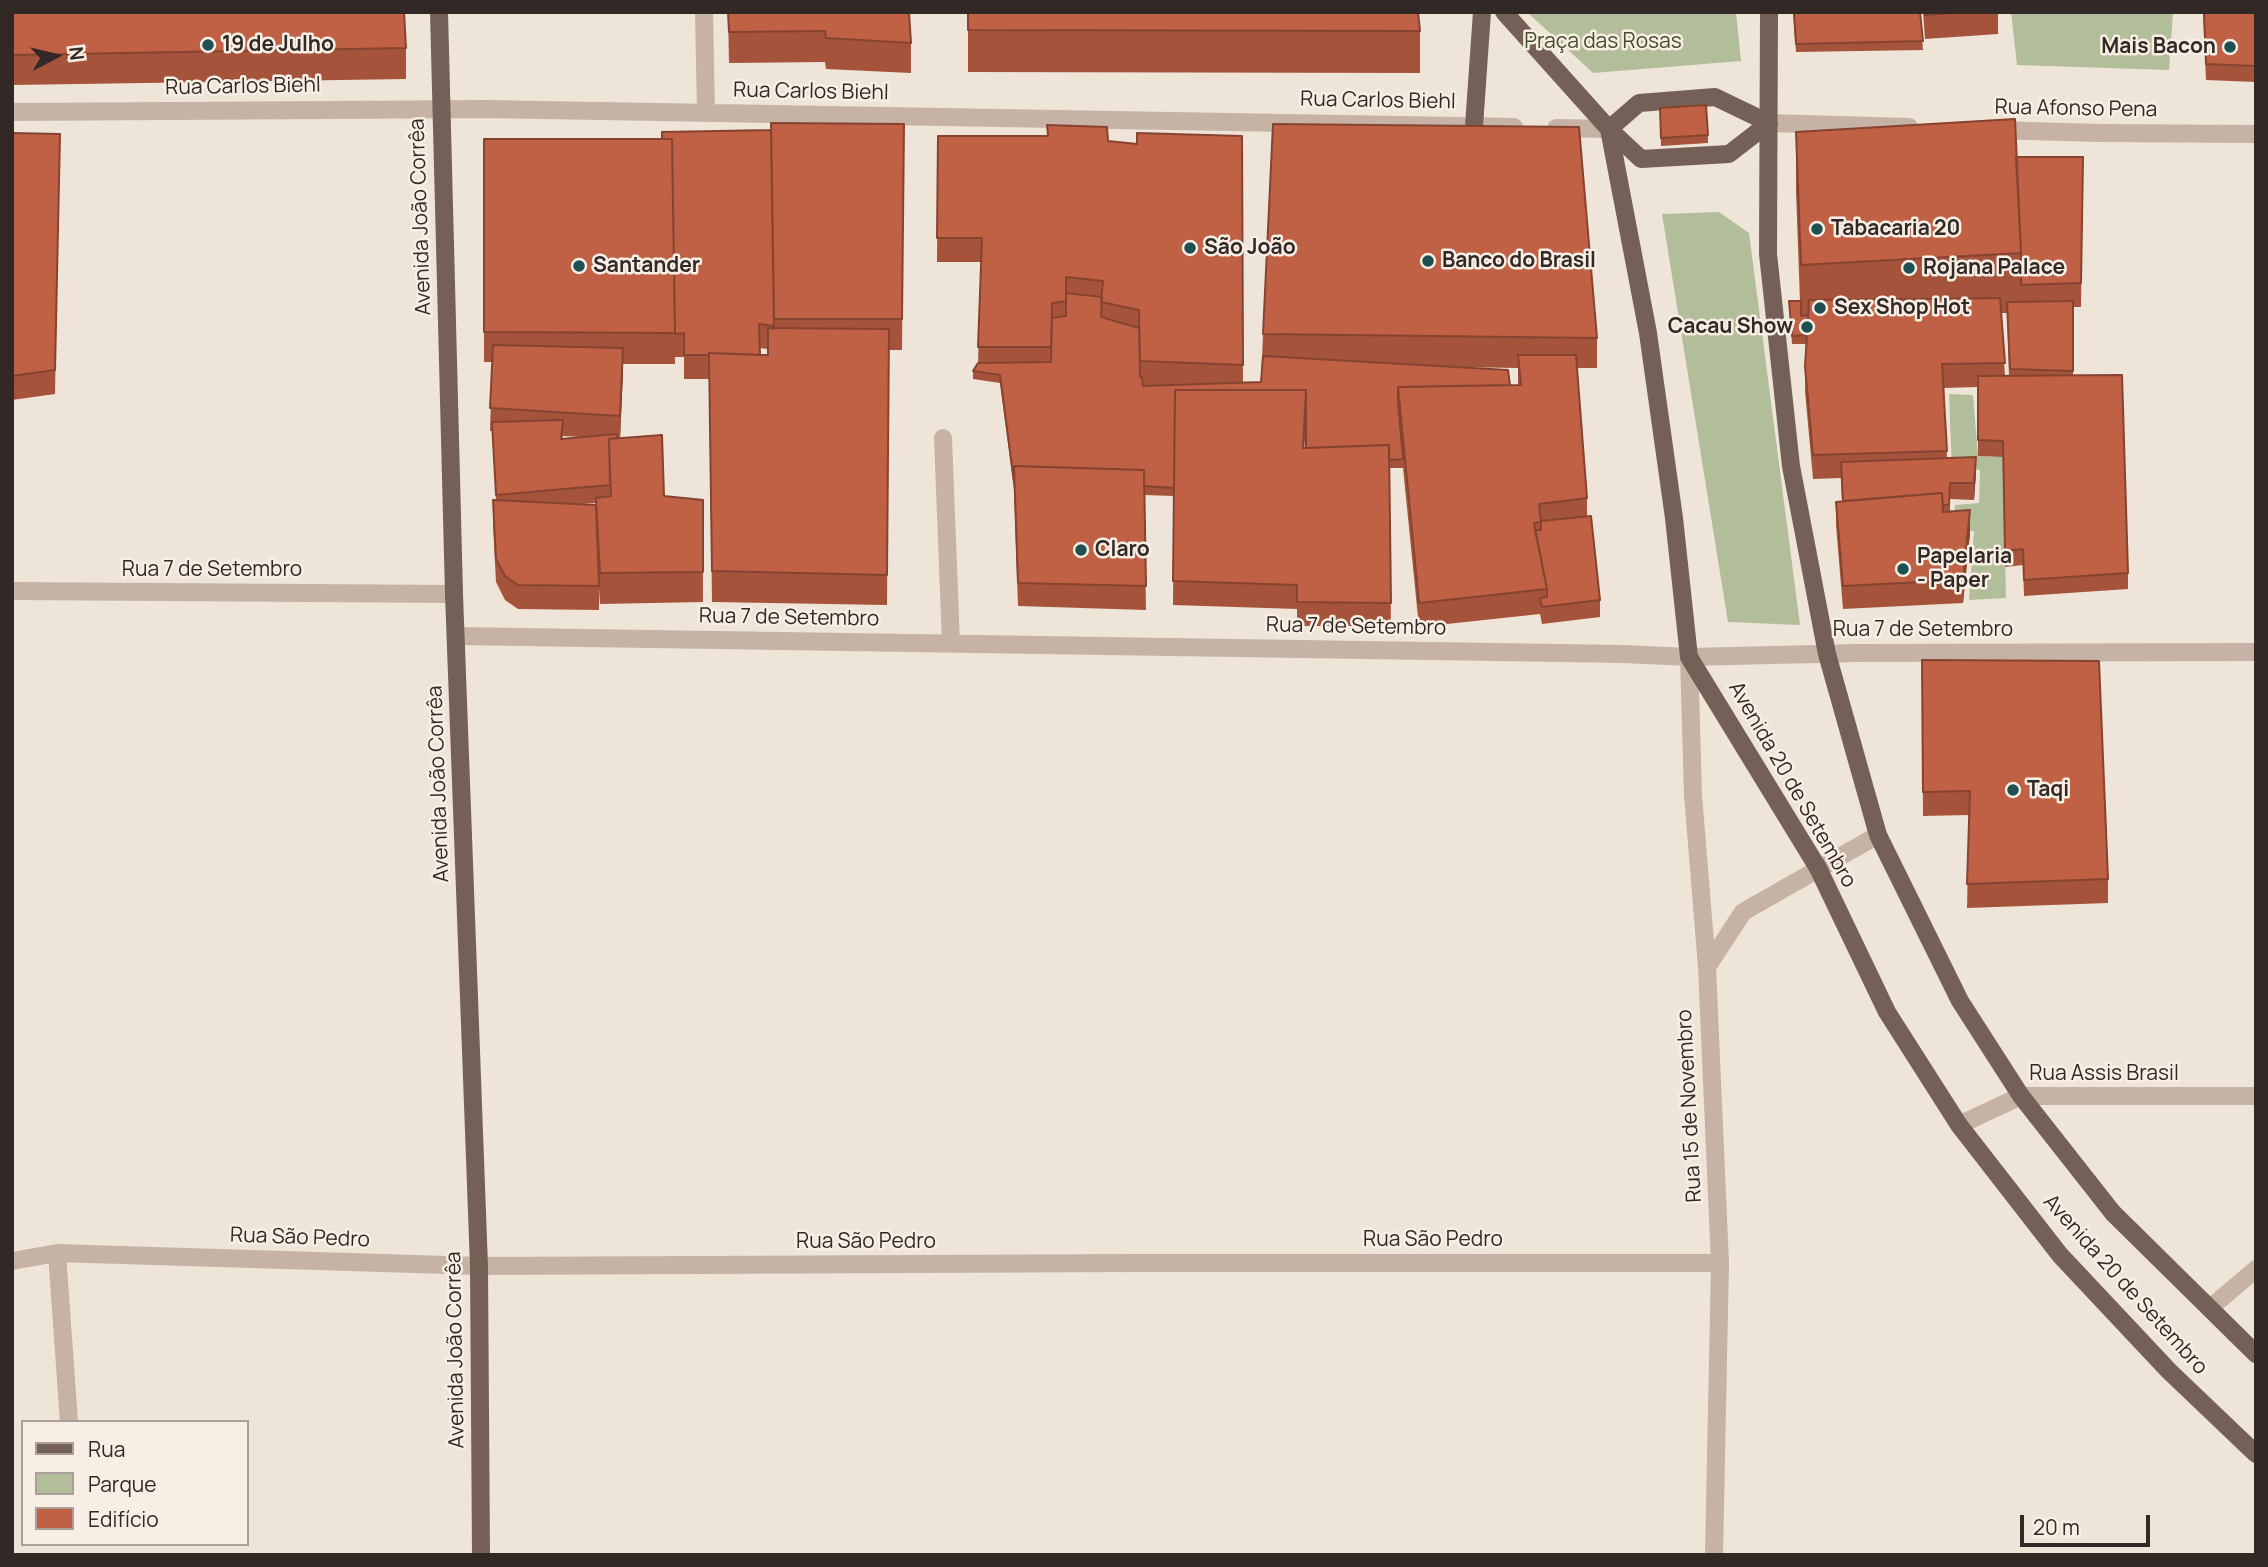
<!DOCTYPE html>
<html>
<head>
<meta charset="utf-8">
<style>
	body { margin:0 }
	#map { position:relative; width:2268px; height:1567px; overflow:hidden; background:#efe4d8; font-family:Manrope,sans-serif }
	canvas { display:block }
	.frame { position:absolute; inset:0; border:14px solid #322926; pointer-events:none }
	.legend { position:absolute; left:21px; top:1420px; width:228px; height:126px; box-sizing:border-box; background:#f8eee4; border:2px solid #a99f98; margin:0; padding:9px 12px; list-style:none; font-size:21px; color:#322926 }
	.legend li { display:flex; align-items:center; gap:14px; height:35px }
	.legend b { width:35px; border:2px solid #a99f98 }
	.north { position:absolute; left:21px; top:21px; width:70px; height:70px; -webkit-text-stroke:5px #f8eee4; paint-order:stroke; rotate:83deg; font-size:19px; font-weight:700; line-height:28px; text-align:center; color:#322926 }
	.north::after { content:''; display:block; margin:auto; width:24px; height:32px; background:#322926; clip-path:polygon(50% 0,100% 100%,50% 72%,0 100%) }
	.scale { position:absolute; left:2020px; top:1515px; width:130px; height:32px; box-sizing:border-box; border:4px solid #322926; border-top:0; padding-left:9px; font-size:21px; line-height:24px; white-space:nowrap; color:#322926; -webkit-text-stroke:5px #f8eee4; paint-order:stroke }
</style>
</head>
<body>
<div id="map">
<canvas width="2268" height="1567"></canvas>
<div class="frame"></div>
<ul class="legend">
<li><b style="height:9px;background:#746057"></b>Rua</li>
<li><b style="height:19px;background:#b2bd99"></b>Parque</li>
<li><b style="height:19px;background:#c06045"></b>Edifício</li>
</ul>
<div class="north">N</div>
<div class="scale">20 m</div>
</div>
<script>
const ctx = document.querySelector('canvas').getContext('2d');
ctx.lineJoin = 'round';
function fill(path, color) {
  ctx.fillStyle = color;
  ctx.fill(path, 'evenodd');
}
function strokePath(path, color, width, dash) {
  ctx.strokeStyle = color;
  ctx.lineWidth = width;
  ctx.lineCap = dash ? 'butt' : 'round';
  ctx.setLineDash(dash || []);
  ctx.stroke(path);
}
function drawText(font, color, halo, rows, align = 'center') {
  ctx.font = font + ' Manrope,sans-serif';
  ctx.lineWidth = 5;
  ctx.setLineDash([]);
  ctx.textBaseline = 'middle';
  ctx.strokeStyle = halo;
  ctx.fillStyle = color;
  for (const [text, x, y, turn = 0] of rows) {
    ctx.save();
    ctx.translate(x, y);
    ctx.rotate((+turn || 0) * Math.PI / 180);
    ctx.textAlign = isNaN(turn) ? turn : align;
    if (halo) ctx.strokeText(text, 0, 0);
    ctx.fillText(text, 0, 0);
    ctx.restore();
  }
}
const green = new Path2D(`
	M1527,12h209l5,49 -148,12z
	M2011,12h162l-4,58 -152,-5z
	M1719,212l30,21 51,392 -72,-3 -66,-408z
	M1949,394l24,1 5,61 25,1 3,141 -37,2 5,-69h-27l7,-10 1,-16 24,-2 1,-33h-28z`);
const minor = new Path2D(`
	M704,12l2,101
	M12,112l474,-3 1028,18
	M1769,123l140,4
	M1556,128l53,1
	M1993,130l107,3 156,1
	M943,438l8,205
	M12,591l442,3
	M456,636l1168,18 65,3 168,-4 399,-1
	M1689,657l4,138 14,172 13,296 -6,292
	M1707,967l36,-55 135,-77
	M1959,1125l62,-29h235
	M57,1253l12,169
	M12,1261l45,-8 422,13 655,-3h586
	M2210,1308l46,-39`);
const major = new Path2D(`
	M439,12l15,582 25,672 2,289
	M1504,12l105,117 32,30 88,-5 40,-31 -54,-26 -76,6 -30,26
	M1769,12l-1,242 23,212 36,188 51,181 82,166 61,95 92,117 143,141
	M1474,126l8,-114
	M1609,129l39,204 26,185 15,139 129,211 69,144 72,113 101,130 109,116 87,83`);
const wall = new Path2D(`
	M12,12l394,36v31l-394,6z
	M728,12h181l2,31v30l-85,-4 -1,-7 -96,1z
	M968,12l452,19v42l-452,-1z
	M1793,12h127l3,38 -127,2z
	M1923,12h75v22l-73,5z
	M2203,12h53v70l-50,-2z
	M1660,108l48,27v8l-47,3z
	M904,124l-2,226h-13l-2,255 -175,-3 -3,-223h-25v-22h-9v7h-52l-3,74 44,58 39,4v102l-103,2 -1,-15v21l-81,-1 -13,-9 -9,-18 -3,-58v-24l3,1 -4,-70h-2l2,-69h-8v-223h178l109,-9zM759,348l9,1v6h-8zM563,436l18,1 -19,2zM596,503v2l-16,-1z
	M1796,132l220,25h67l-2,150h-8v68l55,198v16l-104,7 -1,-31 -18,2 -2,-110 -25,-1v-69l-34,1 3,70 29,15 -2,27 -24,-1v12l20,22 -7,70 -120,6 -7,-84v-23l6,-1 -1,-23 -28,1 -8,-88 1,-47h-14l-3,-43h11l-4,-110zM2001,313h6l2,63h-4z
	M12,133l48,1 -5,260 -43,6z
	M938,136l170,5 29,3 105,-8 1,247 18,-1 2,-48 334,4v30h-20l10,130v18l13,84v17l-58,7 -2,-10 -121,13 -16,-159h-14l2,158h-94v-17l-124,-4 1,-109 -30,-1 2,115 -128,-4 -4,-116 -14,-107 -27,-4v-8l5,-8 3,-101h-44zM1455,367l63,1v17h-8zM1306,414v34h-2z
	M1922,660l186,219v24l-141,5 2,-93 -46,1z`);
const shadedWall = new Path2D(`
	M623,348v24l-3,68v-24z
	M1306,390v24l-3,57v-23z
	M1976,457v16l-2,27v-17z
	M1970,510v23l-7,70v-23z`);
const building = new Path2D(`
	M12,12h392l2,36 -394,7z
	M728,12h181l2,31 -85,-5 -1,-7 -96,1z
	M968,12h450l2,19 -452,-1z
	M1794,12h126l3,29 -127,3z
	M1925,12h38l-38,3z
	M2204,12h52v54l-50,-2z
	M1706,105l2,30 -47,3 -1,-30z
	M2015,119l6,134 -220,12 -5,-133z
	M771,123l133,1 -2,195h-128z
	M1273,124l306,3 18,211 -334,-4z
	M1047,125l60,2 1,14 29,3v-11l105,3 1,229 -103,-4 -1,-51 -38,-8 2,-21 -37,-4v24l-14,2 -1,44h-73l4,-109h-45l1,-102h110z
	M771,130l3,196 -15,-2 1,31 -51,-2v2h-25v-22l-9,1 -3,-195h-10v-7z
	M12,133l48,1 -5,236 -43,6z
	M484,139h188l3,194 -191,-1z
	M2016,157h67l-2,126 -60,2v-32z
	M1066,293l36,4 -1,20 38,11 1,49h2l1,9 118,-4 2,-26 245,14 2,15 -112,2v15l5,57 -14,1v-15l-83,3v-58h-131l-1,98 -30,-2v-16l-130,-4v15l-14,-106 -27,-4 5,-8 73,-1 1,-44 14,-2z
	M2000,298l5,65 -63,1 5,87 -134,4 -8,-88 4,-67z
	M1789,301h12v15l7,-1 -1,20 -15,1z
	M2073,301v70l-63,-2 -3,-67z
	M768,328l121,1 -2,246 -175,-4 -3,-218 59,2z
	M493,345l130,3 -3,68 -130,-8z
	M1518,355h58l11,143 -48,6 2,18 -7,1 13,66 -128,14 -21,-216 123,-2z
	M2122,375l6,198 -104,7 -1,-31 -18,2 -2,-110 -25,-1v-64z
	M1175,390h131l-3,58 86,-3 2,158 -94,-1v-17l-124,-4z
	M563,420l-2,19 56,-5v4l-8,1 1,46 -114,10 -4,-73z
	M662,435l2,61 39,4v72l-103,1 -4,-75 15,-2 -2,-57z
	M1976,457l-2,26h-24l-1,22h-6l-1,-12 -99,8 -2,-39z
	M1014,466l130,4 2,116 -128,-3z
	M1942,493l1,19 27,-2 -7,70 -120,6 -7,-84z
	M493,500l103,5 3,81 -81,-1 -13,-9 -9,-17z
	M1591,516l9,84 -58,7 -2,-9 7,-1v-8l-12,-59h6v-9z
	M1922,660l177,1 9,218 -141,5 3,-93 -47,1z`);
const markers = [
	[208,45,7,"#1e4f52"],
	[2230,47,7,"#1e4f52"],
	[1817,229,7,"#1e4f52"],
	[1190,248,7,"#1e4f52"],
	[1428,261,7,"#1e4f52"],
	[579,266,7,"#1e4f52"],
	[1909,268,7,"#1e4f52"],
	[1820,308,7,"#1e4f52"],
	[1807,327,7,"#1e4f52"],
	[1081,550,7,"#1e4f52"],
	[1903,569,7,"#1e4f52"],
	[2013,790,7,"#1e4f52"]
];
const parkNames = [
	["Praça das Rosas",1603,42]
];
const poiNames = [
	["19 de Julho",222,45],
	["Mais Bacon",2216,47,"right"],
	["Tabacaria 20",1831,229],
	["São João",1204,248],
	["Banco do Brasil",1442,261],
	["Santander",593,266],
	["Rojana Palace",1923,268],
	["Sex Shop Hot",1834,308],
	["Cacau Show",1793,327,"right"],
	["Claro",1095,550],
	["Papelaria",1917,557],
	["- Paper",1917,581],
	["Taqi",2027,790]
];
const streetNames = [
	["Rua Carlos Biehl",243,87,-1],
	["Rua Carlos Biehl",811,92,1],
	["Rua Carlos Biehl",1378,101,1],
	["Rua Afonso Pena",2076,109,1],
	["Avenida João Corrêa",421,217,-92],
	["Rua 7 de Setembro",212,570],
	["Rua 7 de Setembro",789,618,1],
	["Rua 7 de Setembro",1356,627,1],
	["Rua 7 de Setembro",1923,630],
	["Avenida João Corrêa",439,784,-92],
	["Avenida 20 de Setembro",1792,785,60],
	["Rua Assis Brasil",2104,1074],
	["Rua 15 de Novembro",1690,1106,-93],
	["Rua São Pedro",300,1238,2],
	["Rua São Pedro",1433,1240],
	["Rua São Pedro",866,1242],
	["Avenida 20 de Setembro",2125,1285,48],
	["Avenida João Corrêa",456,1350,-91]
];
fill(green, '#b2bd99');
strokePath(minor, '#c6b3a5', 18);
strokePath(major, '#746057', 18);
fill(wall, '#a5533b');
fill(shadedWall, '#864330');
fill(building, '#c06045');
strokePath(building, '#864330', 2);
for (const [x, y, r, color] of markers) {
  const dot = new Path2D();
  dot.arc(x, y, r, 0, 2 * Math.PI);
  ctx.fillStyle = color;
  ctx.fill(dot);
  strokePath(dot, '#f8eee4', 2.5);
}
drawText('21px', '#434f2b', '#f8eee4', parkNames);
drawText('bold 21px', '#322926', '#f8eee4', poiNames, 'left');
drawText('21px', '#322926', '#f8eee4', streetNames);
</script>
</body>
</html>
